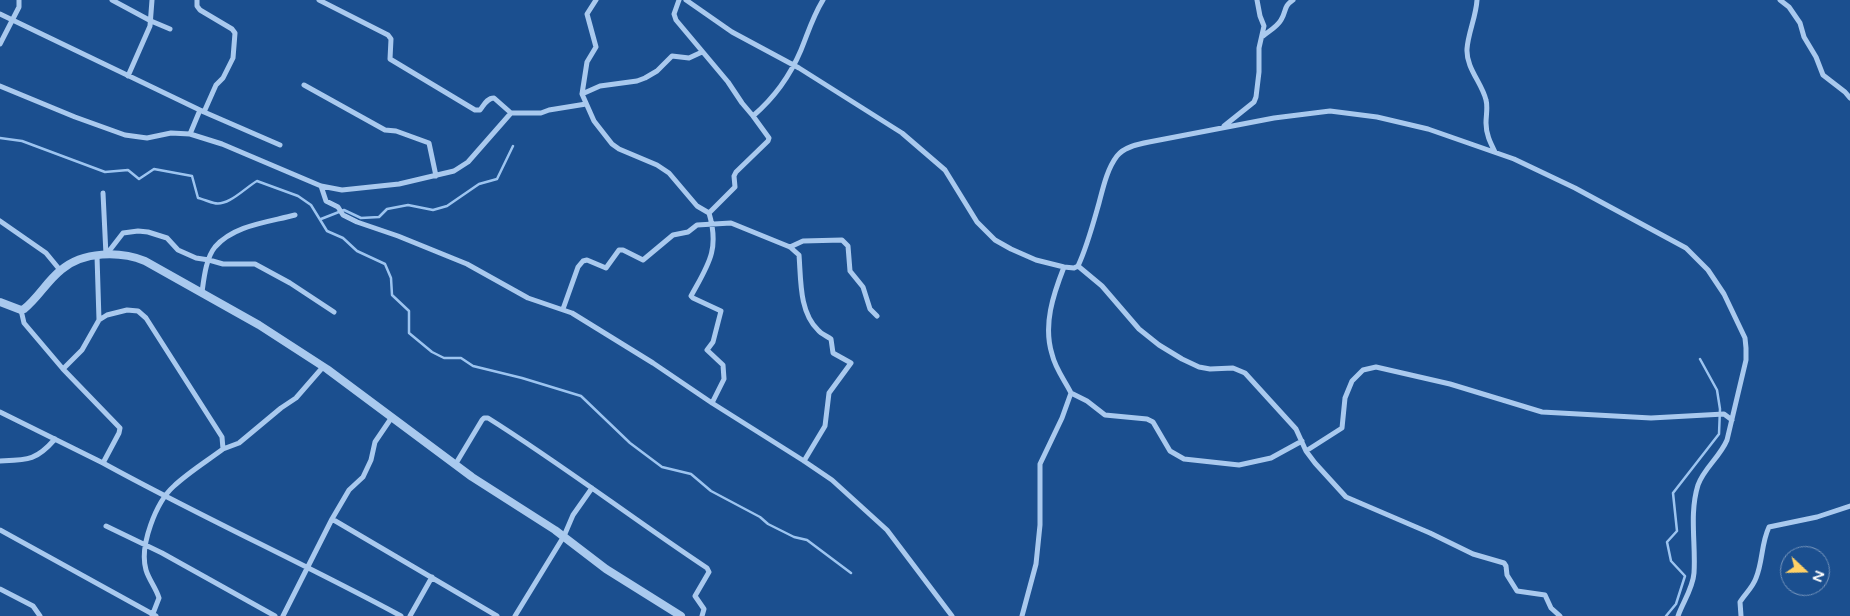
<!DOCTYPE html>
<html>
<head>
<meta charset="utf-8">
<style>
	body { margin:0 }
	#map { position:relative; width:1850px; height:616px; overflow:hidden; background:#1b4f8f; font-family:"Varela Round",sans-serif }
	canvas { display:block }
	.north { position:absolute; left:1780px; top:546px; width:50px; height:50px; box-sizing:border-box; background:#1b4f8f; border:1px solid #7695bc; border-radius:50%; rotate:111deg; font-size:14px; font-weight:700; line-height:20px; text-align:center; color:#fff }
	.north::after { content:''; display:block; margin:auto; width:18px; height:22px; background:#ffd166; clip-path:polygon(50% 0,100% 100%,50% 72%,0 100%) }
</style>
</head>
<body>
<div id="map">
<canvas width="1850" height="616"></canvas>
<div class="north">N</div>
</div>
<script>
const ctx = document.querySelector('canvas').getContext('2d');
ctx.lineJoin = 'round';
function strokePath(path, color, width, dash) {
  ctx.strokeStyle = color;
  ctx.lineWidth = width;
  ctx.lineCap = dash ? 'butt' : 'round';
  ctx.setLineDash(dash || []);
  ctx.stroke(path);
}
const stream = new Path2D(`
	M0,138l22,3 83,31 23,-2 11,9 15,-10 38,7 6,22c5,1 11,4 16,5 14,4 32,-16 43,-22l41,15 13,9 16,26 16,7 14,13 28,13 6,14 1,17 17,16v22l23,19 12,6h17l12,8 49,12 59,18 49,47 32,24 29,7 20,17 49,26 8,7 26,13 13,3 44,33
	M321,219l23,-9 17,8 18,-1 8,-8 21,-4 25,5 14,-4 32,-22 18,-5 16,-33
	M1666,616l10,-12 9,-28 -14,-15 -4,-19 10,-11 -4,-38 46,-59 1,-25 -3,-19 -17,-31`);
const minor = new Path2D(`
	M112,0l39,21 19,8
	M197,0v6l3,4 32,19 3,4 -2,25 -10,20 -7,7 -12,27
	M319,0l69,35 3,4 -1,20 85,51h5c4,-5 7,-12 14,-12l17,15h30l8,-3 37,-6
	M596,0l-9,14 9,33 -9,15 -5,32 12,27 18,23 7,5 38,16 12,8 28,33 12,7
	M679,0l-5,14 2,6 52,62 14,21 11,13
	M686,0l46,32 67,36 103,65 43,37 32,52 18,18 16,9 25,11 28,7 10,1 4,-2c9,-19 15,-42 21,-63 4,-15 8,-34 18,-47 7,-9 21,-12 32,-14l125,-24 56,-7 47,6 51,12 86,30 61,29 111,60 22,22 16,24 21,44 1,10v12l-19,80c-7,17 -23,28 -29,45 -9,29 -2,59 -4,88 -1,15 -11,29 -16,43
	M1477,0c-1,17 -9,33 -10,49 -1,19 15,34 19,51 2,7 0,15 0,23 0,11 4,19 9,29
	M1780,0l9,7 11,16 4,14 12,20 7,18 22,17 5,6
	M0,14l204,98 76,33
	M1263,36c6,-5 14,-9 18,-16 6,-10 2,-13 12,-20
	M0,44l19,-37v-7
	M128,76l22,-50 2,-26
	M304,85l81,45 11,1 33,12 7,33
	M0,86l75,31 50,18 22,3 24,-5 19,1 32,10 99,42 21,4 57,-6 55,-13 14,-9 43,-49
	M582,94l18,-8 37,-5 8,-3 12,-7 15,-15 17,2 13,-6
	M1224,126l30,-24 2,-5 3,-25v-24l5,-22 -4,-10 -3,-16
	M190,134l10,-24
	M321,186l5,15 12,6 5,8 14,7 41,14 69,28 61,34 44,15 81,50 59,40 92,58 28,19 55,50 65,86
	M103,193l3,62
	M0,221l46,32 14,17
	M790,247l13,-6 39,-1 6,6 2,25 13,16 7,22 7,7
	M106,255l17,-22 15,-2 10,1 19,6 11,12 18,8 13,2 14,4h32l35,19 44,29
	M97,256l2,64
	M1078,266l24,20 37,43 20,16 23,14 17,8 11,2 23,-1 12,5 51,56 10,22 9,12 31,34 84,36 43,21 31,9 2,3 1,9 10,16 28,4 6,13 9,8
	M202,292c2,-14 4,-34 13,-45 19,-22 54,-25 80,-32
	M563,309l15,-42 5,-6 4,-1 19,8 13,-18h4l20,10 30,-25 15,-3 9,-7 34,-2 59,24 9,8c2,24 0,57 19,75 3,4 9,6 13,9l2,14 18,10 -22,30 -4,33 -21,35
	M21,310l3,13 39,46 57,59 -1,5 -16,30c98,54 200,100 298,153
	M63,369l19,-19 17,-30 8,-5 20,-5 11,1 8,7 76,119 1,12c-16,12 -34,23 -49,37 -18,16 -35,60 -28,84 3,10 10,18 13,28l-7,18
	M1071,393l16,8 18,14 42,4 6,3 17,29 14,8 55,6 32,-7 31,-17
	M712,403l12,-24 -1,-14 -16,-15 6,-8 8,-31 -28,-13 -2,-2c17,-31 29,-46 18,-83l26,-26 -1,-11 2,-4 32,-31 1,-3 -16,-22c21,-18 37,-40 48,-66 7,-17 12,-34 22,-50
	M0,412l103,51
	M223,449l16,-6 42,-35 15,-10 27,-31
	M1306,451l36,-23 3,-30 7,-17 11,-11 13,-3 74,17 92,28 109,6 73,-4 8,6
	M0,461c27,-1 36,0 55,-22
	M455,465l27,-45 2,-2h4c75,47 145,101 219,150l2,4 -14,24 9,13 -2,7
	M332,519l165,97
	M106,526l56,27 113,63
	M0,530l156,86
	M0,589l33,17 7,10
	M283,616l49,-97 17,-29 14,-13 8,-17 4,-18 17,-25
	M410,616l22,-39
	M515,616l49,-80 9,-21 19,-27
	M1022,616l14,-52 4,-39v-61l22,-46 9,-25c-6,-12 -16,-25 -19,-39 -9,-29 1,-59 12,-87
	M1741,616l-1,-14c5,-8 13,-15 16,-24 7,-17 5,-34 13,-51l48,-10 33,-11`);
const tertiary = new Path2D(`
	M0,302l21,8 3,-1c14,-11 23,-28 37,-39 22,-19 59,-19 84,-9l114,64 68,44 145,108 83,53 51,39 75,47`);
strokePath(stream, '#9cc4f0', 2.5);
strokePath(minor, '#a9c9ee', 5);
strokePath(tertiary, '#a9c9ee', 8);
</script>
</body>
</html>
